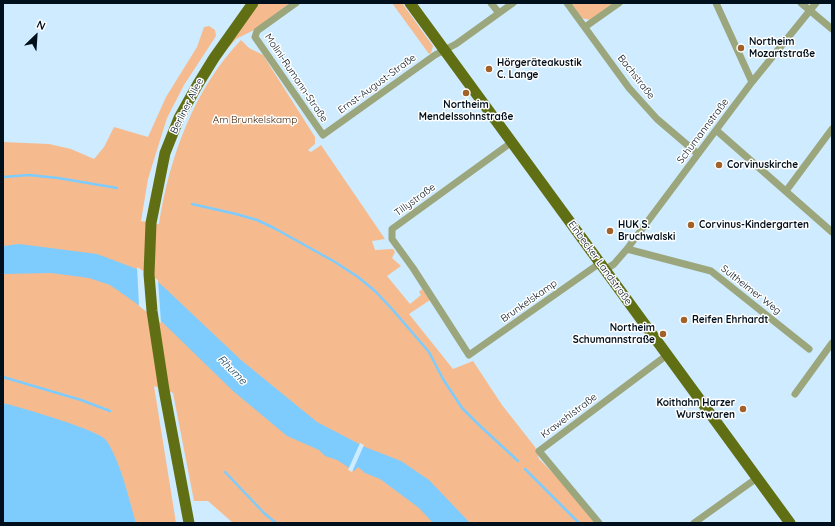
<!DOCTYPE html>
<html>
<head>
<meta charset="utf-8">
<style>
	body { margin:0 }
	#map { position:relative; width:835px; height:526px; overflow:hidden; background:#ceebff; font-family:Quicksand,sans-serif }
	canvas { display:block }
	.frame { position:absolute; inset:0; border:4px solid #000f1c; pointer-events:none }
	.north { position:absolute; left:16px; top:16px; width:40px; height:40px; -webkit-text-stroke:3px #fff; paint-order:stroke; rotate:25deg; font-size:11px; font-weight:700; line-height:16px; text-align:center; color:#000f1c }
	.north::after { content:''; display:block; margin:auto; width:14px; height:18px; background:#000f1c; clip-path:polygon(50% 0,100% 100%,50% 72%,0 100%) }
</style>
</head>
<body>
<div id="map">
<canvas width="835" height="526"></canvas>
<div class="frame"></div>
<div class="north">N</div>
</div>
<script>
const ctx = document.querySelector('canvas').getContext('2d');
ctx.lineJoin = 'round';
function fill(path, color) {
  ctx.fillStyle = color;
  ctx.fill(path, 'evenodd');
}
function strokePath(path, color, width, dash) {
  ctx.strokeStyle = color;
  ctx.lineWidth = width;
  ctx.lineCap = dash ? 'butt' : 'round';
  ctx.setLineDash(dash || []);
  ctx.stroke(path);
}
function drawText(font, color, halo, rows, align = 'center') {
  ctx.font = font + ' Quicksand,sans-serif';
  ctx.lineWidth = 3;
  ctx.setLineDash([]);
  ctx.textBaseline = 'middle';
  ctx.strokeStyle = halo;
  ctx.fillStyle = color;
  for (const [text, x, y, turn = 0] of rows) {
    ctx.save();
    ctx.translate(x, y);
    ctx.rotate((+turn || 0) * Math.PI / 180);
    ctx.textAlign = isNaN(turn) ? turn : align;
    if (halo) ctx.strokeText(text, 0, 0);
    ctx.fillText(text, 0, 0);
    ctx.restore();
  }
}
const green = new Path2D(`
	M259,3h31l-36,27 -18,9 -9,10 -1,-1z
	M392,3h10l31,43 -2,7 -2,1z
	M571,3h42l-23,17 -8,-2z
	M209,26l6,4 1,6 -32,49 -17,33 -19,61 -7,42 18,3c10,-66 35,-135 82,-184l8,8 14,7 52,82v7l-7,6 3,2 10,-7 64,94 -13,2 3,9 18,-1 2,3 -3,6 9,8 -14,10 23,28 11,-9 -2,-3 3,-3 8,11 -21,14 44,55 20,-8 29,44 33,42 4,12 17,17 39,47h-362l-25,-22h-14l-21,-108 -19,-7 22,137h-173v-381l46,2 22,5 23,10 10,-12 10,-20 34,10 18,-40 31,-50 7,-20z`);
const water = new Path2D(`
	M19,244l78,10 40,15 21,13 10,9 73,69 76,62 48,25 36,14 28,19 41,43h-37l-14,-15 -39,-29 -15,-6 -7,-6 -4,4 -17,-11 -12,-4 -6,-6 -32,-14 -54,-45 -73,-71 -50,-35 -21,-7 -38,-5 -48,1v-28z
	M3,403c16,4 96,27 103,37 14,20 23,59 30,83h-133z`);
const pier = new Path2D(`
	M137,267l21,13 3,43 -22,-17z
	M360,443l4,2 -12,27 -4,-2z`);
const stream = new Path2D(`
	M3,177l26,-2 29,3 59,10
	M192,204l44,10 21,6 17,8 61,34 23,15 17,14 17,18 37,43 14,27 19,29 16,16 40,37
	M3,377l78,23 29,11
	M525,469l54,54
	M225,472l39,41 12,10`);
const street = new Path2D(`
	M296,3l-39,28 -2,6 68,98 112,-80 21,-11 57,-41
	M491,3l8,10
	M567,3l62,85 28,31 41,35
	M716,3l36,79
	M801,3l31,26
	M585,27l34,-24
	M716,130l116,102
	M512,142l-120,87v10l21,29 56,87 131,-92
	M786,191l46,-62
	M627,249l84,22 98,78
	M605,270l9,-6 13,-15 125,-167 64,-79
	M795,394l37,-51
	M599,523l-60,-72 128,-96
	M694,523l63,-45`);
const primary = new Path2D(`
	M410,3l380,520
	M189,523l-25,-133 -12,-79 -3,-37 2,-51 14,-70 14,-35 19,-34 16,-26 39,-55`);
const markers = [
	[741,48,4,"#a1612a"],
	[489,69,4,"#a1612a"],
	[466,93,4,"#a1612a"],
	[719,165,4,"#a1612a"],
	[691,225,4,"#a1612a"],
	[610,231,4,"#a1612a"],
	[684,320,4,"#a1612a"],
	[663,334,4,"#a1612a"],
	[743,409,4,"#a1612a"]
];
const poiNames = [
	["Northeim",749,42],
	["Mozartstraße",749,54],
	["Hörgeräteakustik",497,63],
	["C. Lange",497,75],
	["Northeim",466,105,"center"],
	["Mendelssohnstraße",466,117,"center"],
	["Corvinuskirche",727,165],
	["HUK S.",618,225],
	["Bruchwalski",618,237],
	["Corvinus-Kindergarten",699,225],
	["Reifen Ehrhardt",692,320],
	["Northeim",655,328,"right"],
	["Schumannstraße",655,340,"right"],
	["Koithahn Harzer",735,403,"right"],
	["Wurstwaren",735,415,"right"]
];
const streetNames = [
	["Bachstraße",636,77,52],
	["Molini-Rumann-Straße",296,78,56],
	["Ernst-August-Straße",377,84,-36],
	["Berliner Allee",187,106,-63],
	["Schumannstraße",703,131,-53],
	["Tillystraße",415,200,-36],
	["Einbecker Landstraße",600,263,54],
	["Sultheimer Weg",751,290,38],
	["Brunkelskamp",529,301,-35],
	["Krawehlstraße",569,416,-37]
];
const parkNames = [
	["Am Brunkelskamp",255,120]
];
const waterNames = [
	["Rhume",232,370,45]
];
fill(green, '#f5bb8f');
fill(water, '#7eccfe');
fill(pier, '#ceebff');
strokePath(stream, '#7eccfe', 2.5);
strokePath(street, '#9ca67c', 7);
strokePath(primary, '#616f14', 11);
for (const [x, y, r, color] of markers) {
  const dot = new Path2D();
  dot.arc(x, y, r, 0, 2 * Math.PI);
  ctx.fillStyle = color;
  ctx.fill(dot);
  strokePath(dot, '#fff', 1.5);
}
drawText('bold 10px', '#000f1c', '#fff', poiNames, 'left');
drawText('10px', '#000f1c', '#fff', streetNames);
drawText('10px', '#402002', '#fff', parkNames);
drawText('italic 11px', '#16415b', '#fff', waterNames);
</script>
</body>
</html>
